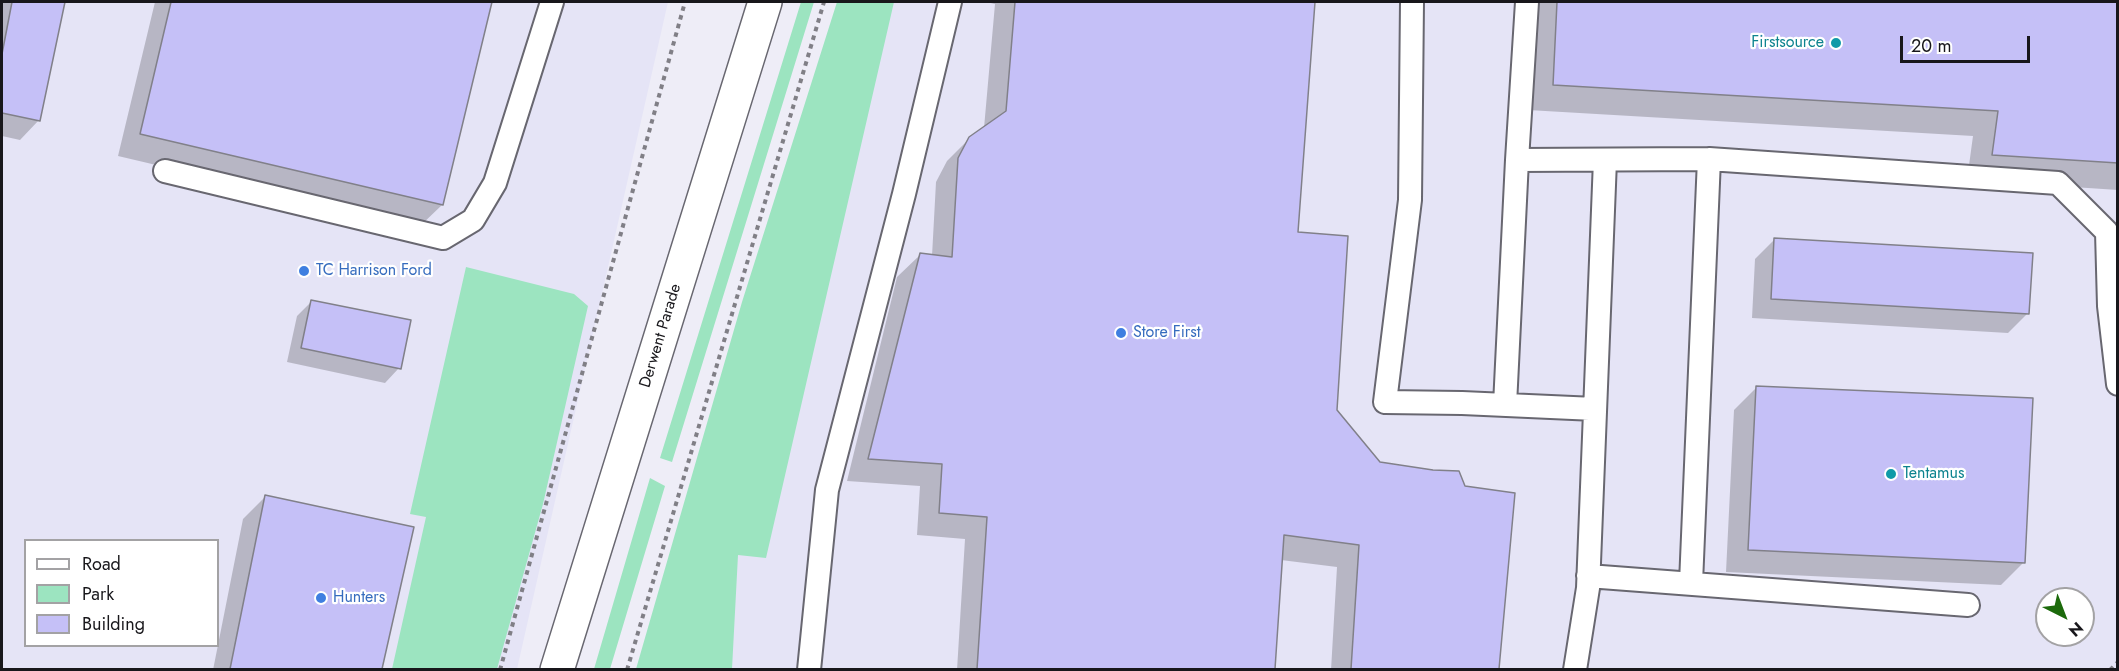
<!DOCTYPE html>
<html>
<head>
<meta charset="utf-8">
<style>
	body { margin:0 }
	#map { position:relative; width:2119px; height:671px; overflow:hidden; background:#eeedf7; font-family:Jost,sans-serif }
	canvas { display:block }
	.frame { position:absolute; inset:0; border:3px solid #18171b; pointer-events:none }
	.legend { position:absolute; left:24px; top:539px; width:195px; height:108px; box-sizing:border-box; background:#fff; border:2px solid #a3a2a4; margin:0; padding:8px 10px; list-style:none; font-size:18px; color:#18171b }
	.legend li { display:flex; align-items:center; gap:12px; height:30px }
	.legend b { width:30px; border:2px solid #a3a2a4 }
	.north { position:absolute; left:2035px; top:587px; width:60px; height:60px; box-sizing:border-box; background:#fff; border:2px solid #a3a2a4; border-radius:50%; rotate:138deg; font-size:16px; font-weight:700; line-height:24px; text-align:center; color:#18171b }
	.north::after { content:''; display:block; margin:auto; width:21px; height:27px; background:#1c6a0b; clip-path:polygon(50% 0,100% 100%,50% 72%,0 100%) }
	.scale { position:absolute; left:1900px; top:36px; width:130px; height:27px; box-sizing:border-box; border:3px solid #18171b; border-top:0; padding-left:8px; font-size:18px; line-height:21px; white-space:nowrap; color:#18171b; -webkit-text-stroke:4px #fff; paint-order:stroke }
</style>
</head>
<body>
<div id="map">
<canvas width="2119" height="671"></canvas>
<div class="frame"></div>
<ul class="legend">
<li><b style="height:8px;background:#fff"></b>Road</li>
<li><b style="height:16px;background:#9ce4c0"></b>Park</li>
<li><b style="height:16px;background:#c5c0f7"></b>Building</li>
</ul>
<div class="north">N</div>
<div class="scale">20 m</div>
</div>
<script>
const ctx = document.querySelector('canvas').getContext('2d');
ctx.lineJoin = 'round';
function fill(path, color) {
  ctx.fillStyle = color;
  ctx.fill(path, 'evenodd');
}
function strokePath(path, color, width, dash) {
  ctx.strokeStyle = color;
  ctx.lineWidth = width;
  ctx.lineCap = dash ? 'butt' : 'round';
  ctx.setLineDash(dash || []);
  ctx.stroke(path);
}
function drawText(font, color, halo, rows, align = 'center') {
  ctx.font = font + ' Jost,sans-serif';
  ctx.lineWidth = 4.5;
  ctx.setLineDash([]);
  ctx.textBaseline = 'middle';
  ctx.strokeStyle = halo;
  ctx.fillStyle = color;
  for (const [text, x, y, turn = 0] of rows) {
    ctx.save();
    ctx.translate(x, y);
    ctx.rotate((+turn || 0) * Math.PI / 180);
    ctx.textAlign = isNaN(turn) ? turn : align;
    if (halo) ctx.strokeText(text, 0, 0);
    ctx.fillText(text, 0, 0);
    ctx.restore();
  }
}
const built = new Path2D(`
	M2,2h666l-151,667h-515zM26,540h192v106h-192z
	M842,2h1275v667l-1464,1zM2047,599h36v36h-36z`);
const green = new Path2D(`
	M801,2h13l-142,460 -12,-4z
	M837,2h57l-128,556 -28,-3 -6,114h-96l106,-367z
	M466,267l108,27 14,12 -45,198 -46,165h-105l34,-152 -16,-3z
	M650,478l15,8 -55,183h-16z`);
const shadow = new Path2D(`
	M2,2h62l-25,118 -19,20 -18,-4z
	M155,2h336l-49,203 -23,22 -301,-71z
	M986,2h328l-17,232 39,176 43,54 85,23 49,7 -15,176h-167l6,-103 -56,-7 -8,110h-316l8,-131 -48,-4 3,-49 -73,-5 50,-204 23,-22 12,1 4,-74 11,-21 23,-23 14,-10 11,-124z
	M1533,2h585v188l-151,-10 6,-44 -445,-26z
	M1775,239l253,74 -20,20 -256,-15 3,-59z
	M312,301l87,67 -14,15 -98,-21 10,-46z
	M1757,387l267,175 -23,23 -275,-13 8,-162z
	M265,497l147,31 -32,142h-167l30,-151z`);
const building = new Path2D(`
	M12,2h53l-25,119 -38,-8v-59z
	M171,2h321l-49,203 -303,-71z
	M1015,2h300l-17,230 50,4 -11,174 43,52 53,8 26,1 6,15 50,7 -16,176h-148l8,-124 -75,-10 -9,134h-298l10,-152 -48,-4 3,-49 -74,-5 52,-206 32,4 6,-99 11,-21 37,-26z
	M1557,2h561v161l-126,-8 6,-44 -445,-26z
	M1774,238l259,15 -4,61 -258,-15z
	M311,300l100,20 -10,49 -100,-21z
	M1756,386l277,12 -8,165 -277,-13z
	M265,495l149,32 -32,142h-152z`);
const path = new Path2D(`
	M500,670l185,-668
	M627,670l197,-668
	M2110,670l8,-8`);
const service = new Path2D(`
	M1412,2l-2,198 -25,202 77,1 133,6
	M1527,2l-10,158 192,-1 349,24 49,49 2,74 9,78
	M165,171l278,67 30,-18 22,-37 57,-181
	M1505,405l12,-245
	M1588,576l380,29
	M1691,583l18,-424
	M809,670l18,-180 77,-296 46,-192
	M1575,670l13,-82 17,-428`);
const tertiary = new Path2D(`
	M557,670l208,-668`);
const markers = [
	[1836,43,6,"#0f9aa8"],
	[304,271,6,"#3f7fe0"],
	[1121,333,6,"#3f7fe0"],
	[1891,474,6,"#0f9aa8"],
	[321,598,6,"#3f7fe0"]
];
const cultureNames = [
	["Firstsource",1824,43],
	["Tentamus",1903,474,"left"]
];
const shopNames = [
	["TC Harrison Ford",316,271],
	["Store First",1133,333],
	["Hunters",333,598]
];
const streetNames = [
	["Derwent Parade",661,336,-73]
];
fill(built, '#e5e4f6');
fill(green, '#9ce4c0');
fill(shadow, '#0003');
fill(building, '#c5c0f7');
strokePath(building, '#818089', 1.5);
strokePath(service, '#686770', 26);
strokePath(tertiary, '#686770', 36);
strokePath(path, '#807f86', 4, [4.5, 4.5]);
strokePath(service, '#fff', 22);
strokePath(tertiary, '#fff', 33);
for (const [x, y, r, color] of markers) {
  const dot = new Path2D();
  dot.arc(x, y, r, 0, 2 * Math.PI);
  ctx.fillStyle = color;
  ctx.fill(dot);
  strokePath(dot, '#fff', 2);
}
drawText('16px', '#0d838f', '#fff', cultureNames, 'right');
drawText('16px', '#366cbe', '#fff', shopNames, 'left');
drawText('16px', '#18171b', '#fff', streetNames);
</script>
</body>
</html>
